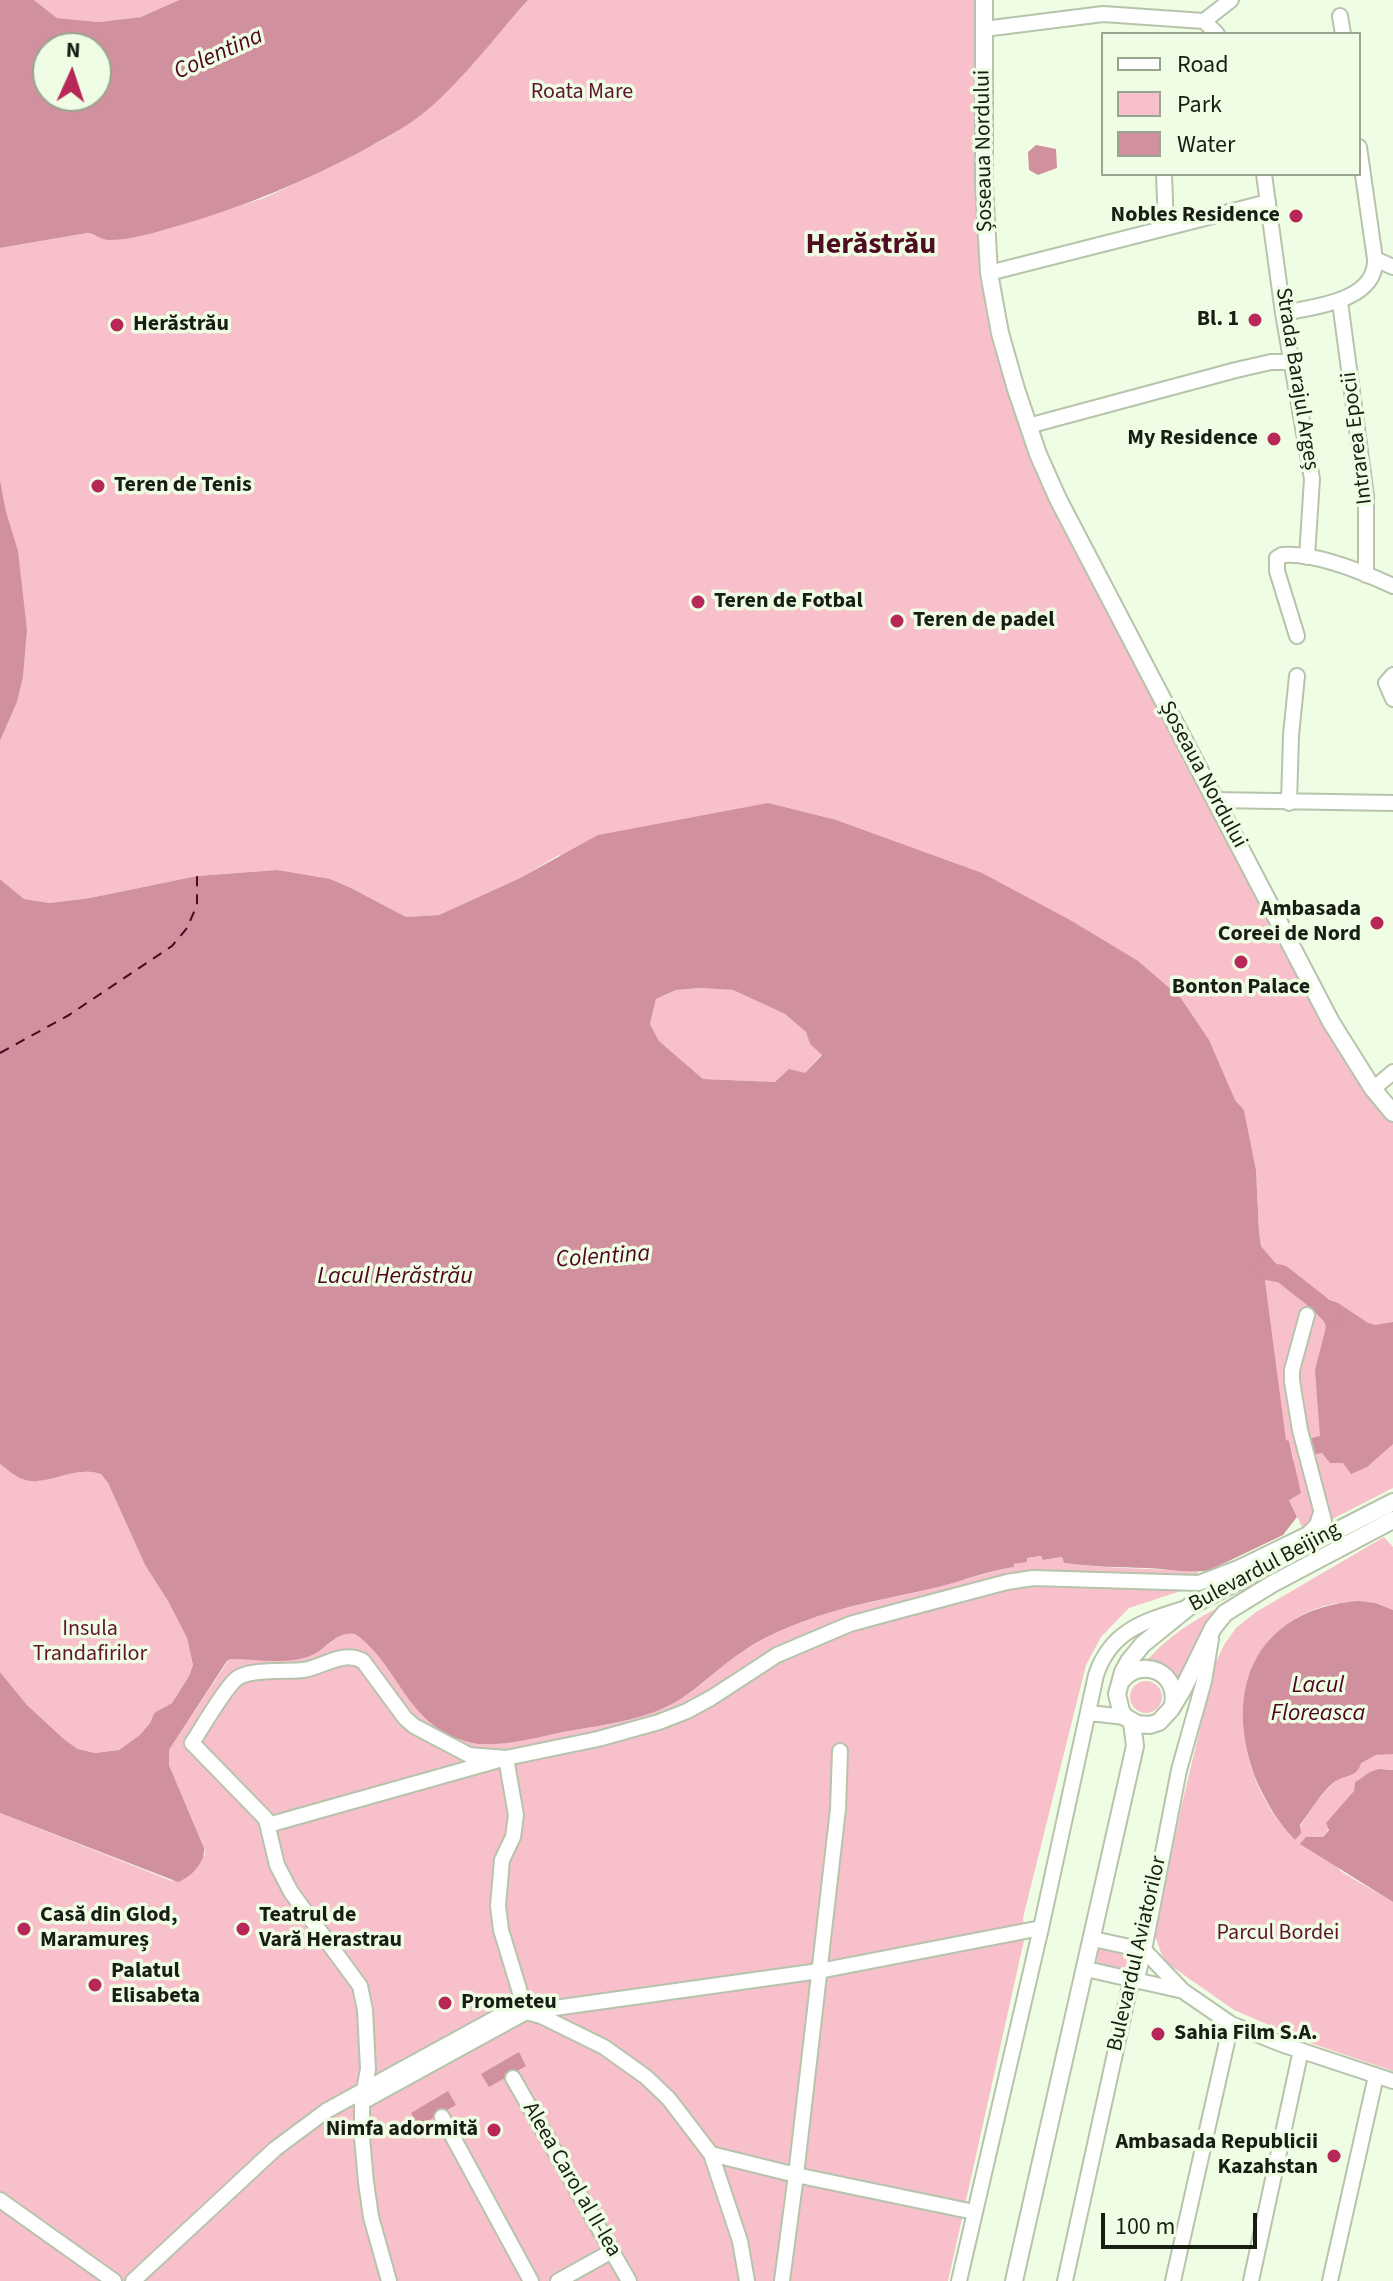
<!DOCTYPE html>
<html>
<head>
<meta charset="utf-8">
<style>
	body { margin:0 }
	#map { position:relative; width:1393px; height:2281px; overflow:hidden; background:#effde4; font-family:"Source Sans 3",sans-serif }
	canvas { display:block }
	.legend { position:absolute; left:1101px; top:32px; width:260px; height:144px; box-sizing:border-box; background:#effde4; border:2px solid #99a491; margin:0; padding:10px 14px; list-style:none; font-size:24px; color:#191e15 }
	.legend li { display:flex; align-items:center; gap:16px; height:40px }
	.legend b { width:40px; border:2px solid #99a491 }
	.north { position:absolute; left:32px; top:32px; width:80px; height:80px; box-sizing:border-box; background:#effde4; border:2px solid #99a491; border-radius:50%; rotate:3deg; font-size:22px; font-weight:700; line-height:32px; text-align:center; color:#191e15 }
	.north::after { content:''; display:block; margin:auto; width:28px; height:36px; background:#b72859; clip-path:polygon(50% 0,100% 100%,50% 72%,0 100%) }
	.scale { position:absolute; left:1101px; top:2213px; width:156px; height:36px; box-sizing:border-box; border:4px solid #191e15; border-top:0; padding-left:10px; font-size:24px; line-height:28px; white-space:nowrap; color:#191e15; -webkit-text-stroke:6px #effde4; paint-order:stroke }
</style>
</head>
<body>
<div id="map">
<canvas width="1393" height="2281"></canvas>
<ul class="legend">
<li><b style="height:10px;background:#fff"></b>Road</li>
<li><b style="height:22px;background:#f8c0cb"></b>Park</li>
<li><b style="height:22px;background:#d1909d"></b>Water</li>
</ul>
<div class="north">N</div>
<div class="scale">100 m</div>
</div>
<script>
const ctx = document.querySelector('canvas').getContext('2d');
ctx.lineJoin = 'round';
function fill(path, color) {
  ctx.fillStyle = color;
  ctx.fill(path, 'evenodd');
}
function strokePath(path, color, width, dash) {
  ctx.strokeStyle = color;
  ctx.lineWidth = width;
  ctx.lineCap = dash ? 'butt' : 'round';
  ctx.setLineDash(dash || []);
  ctx.stroke(path);
}
function drawText(font, color, halo, rows, align = 'center') {
  ctx.font = font + ' "Source Sans 3",sans-serif';
  ctx.lineWidth = 7;
  ctx.setLineDash([]);
  ctx.textBaseline = 'middle';
  ctx.strokeStyle = halo;
  ctx.fillStyle = color;
  for (const [text, x, y, turn = 0] of rows) {
    ctx.save();
    ctx.translate(x, y);
    ctx.rotate((+turn || 0) * Math.PI / 180);
    ctx.textAlign = isNaN(turn) ? turn : align;
    if (halo) ctx.strokeText(text, 0, 0);
    ctx.fillText(text, 0, 0);
    ctx.restore();
  }
}
const green = new Path2D(`
	M34,0h145l-38,17 -42,5 -42,-4z
	M528,0h452l1,183 38,232 353,683 21,24v366l-88,45 -16,-33 5,-41 -5,-18h-3l-21,-161 5,-5 13,-3 -22,-26 -2,-14 -3,-62 -12,-60 -9,-10 -676,-245 -39,23 -81,37 -33,2 -53,-28 -76,-19 -80,6 -107,22 -40,5 -26,-4 -24,-20v-138l17,-39 6,-25 4,-47 -27,-150v-232l87,-15 23,7 45,-8 109,-34 65,-30 61,-32 29,-19 40,-38z
	M700,988l33,2 52,24 21,18 4,12 12,10 -17,19 -30,9 -72,-3 -44,-38 -9,-17 6,-25 20,-9z
	M0,1464c7,5 14,12 22,15 27,8 47,-14 79,-5l7,9 37,82 23,36 19,37 6,27 -4,11 -17,27 -18,10 -4,10 -9,12 -22,15 -24,3 -17,-4 -13,-9 -38,-35 -27,-33z
	M1384,1537l9,10v63c-27,-10 -51,-11 -78,-1 -100,38 -85,166 -20,231 10,-32 47,-72 79,-84 6,-2 13,-2 19,-2v16c-13,-2 -28,4 -38,12l-1,9 -31,46h-17l36,35 51,30v169l-80,-27 -79,-34 -70,-49 -9,-25 26,-128 35,-146 8,-17 12,-17 20,-16z
	M1042,1556l1,4 19,-3 2,6c44,6 89,5 134,9l-2,14 -67,22 -28,29 -15,28 -63,253 2,18 -77,345h-948v-468l172,68 33,-27 -1,-6 -35,-83v-15l59,-89 3,-2h15l76,-10 20,-15 7,-2 6,2c39,27 49,79 94,101 9,4 20,8 29,9 28,2 57,-6 85,-12 38,-7 82,-11 116,-32 23,-13 41,-34 63,-48 18,-12 39,-22 60,-30 43,-17 90,-23 135,-35 26,-6 50,-15 76,-20l1,-2 13,-7z
	M1232,1600l-34,40 -22,42 -31,-19c24,-29 55,-46 87,-63z
	M1130 1697a16 16 0 1 1 32 0a16 16 0 1 1-32 0Z
	M1104,1948l32,7 -2,16 -6,1 -31,-9 1,-14z`);
const water = new Path2D(`
	M0,0h34l23,18 42,4 42,-5 38,-17h349c-35,39 -67,83 -108,116 -18,14 -39,24 -58,35 -58,31 -117,55 -181,74 -23,6 -47,15 -71,15 -9,0 -14,-6 -23,-7l-87,15zM48,48h48v48h-48z
	M1036,145l20,4 1,19 -19,7 -9,-5 -1,-18z
	M0,480l6,32 12,39 9,79 -4,47 -6,25 -17,39z
	M768,803l68,17 146,53 88,47 68,41 42,36 29,43 26,60 9,10 12,60 3,62 2,14 22,26 -3,5 -10,-2 -5,5 21,160 3,1 12,52 -12,7 8,17 -14,18 -73,35c-21,4 -42,-1 -63,-2 -28,-1 -55,-1 -83,-5l-2,-6 -19,3 -2,-4 -14,2v4l-13,2v3c-27,4 -51,14 -76,20 -45,11 -93,18 -136,35 -21,8 -42,17 -60,30 -22,14 -40,34 -63,48 -34,21 -78,25 -116,32 -28,6 -57,14 -85,12 -9,-1 -20,-5 -29,-9 -45,-22 -55,-74 -94,-101 -18,-4 -29,16 -45,22 -25,9 -53,3 -79,3l-4,2 -58,89v15l35,83c1,15 -13,29 -26,34l-178,-69v-141l27,33 38,35 13,9 17,4 24,-3 21,-15 10,-12 4,-10 18,-10 17,-27 4,-11 -6,-27 -19,-37 -23,-36 -37,-82 -7,-9c-32,-9 -52,14 -79,5 -8,-3 -15,-10 -22,-15v-585l24,20 26,4 40,-5 107,-22 80,-6 53,9 23,10 53,28 33,-2 81,-37 78,-43zM700,988l33,2 52,24 21,18 4,12 12,11 -17,18 -16,-4 -14,13 -72,-3 -44,-38 -9,-17 6,-25 20,-9z
	M1324,1298l14,5 30,20 7,2 18,-3v122l-26,23 -16,7 -8,-11h-13l-8,-10 -11,2 -4,-16 13,-3 -5,-66 11,-43 -4,-13 -5,-7z
	M1358,1601l17,2 18,7v144l-17,1 -15,8c-4,16 -19,11 -29,21 -12,11 -22,27 -32,41l1,8 -6,7c-17,-17 -27,-35 -37,-56 -38,-91 -4,-175 100,-183z
	M1379,1769l14,1v132l-93,-58 6,-7h17l6,-7 -3,-7 28,-32 1,-9 15,-10z
	M519,2052l7,14 -37,21 -8,-13z
	M448,2091l8,14 -37,21 -8,-13z`);
const river = new Path2D(`
	M1261,1270l21,4 37,29 15,16`);
const ferry = new Path2D(`
	M0,1053l69,-38 103,-69 15,-18 10,-23v-29`);
const minor = new Path2D(`
	M1340,16l3,18
	M1204,21l27,-21
	M984,29l119,-15 101,7 13,13
	M1164,174l2,53
	M1264,174l19,139 29,166 -5,78
	M1375,259l18,8
	M989,273l279,-71
	M1340,302l26,194v79
	M1283,313c31,-6 94,-12 92,-54l-16,-112
	M1028,426l208,-56 35,-8h21
	M1297,636l-20,-65v-13l5,-3c33,-3 81,17 111,31
	M1393,675l-7,8 7,16
	M1215,800l178,3
	M1289,803l2,-68 6,-59
	M1373,1089l20,-17
	M1307,1315l-15,55v11l8,49 24,91
	M1089,1713l36,4
	M268,1825l238,-67 10,57 -3,22 -11,23 -4,46 3,24 25,82
	M1093,1939l51,11 39,41 48,33 50,20 112,37
	M1086,1969l93,21
	M513,2078l116,203
	M362,2102l164,-90 293,-41 222,-43
	M442,2117l89,164
	M711,2154l85,21 178,37
	M0,2200l114,81
	M133,2281l142,-132 51,-38 190,-104 10,5 15,4 63,31 42,30 23,22 42,55 29,87 7,40
	M389,2281l-18,-64 -5,-35 -4,-45v-35l6,-33 -3,-59 -5,-24 -69,-94 -14,-27 -11,-46 -74,-76c12,-18 29,-49 43,-63 11,-12 52,-8 68,-10 21,-3 39,-20 60,-9l42,57 9,8 55,29 37,3 92,-19 61,-17 28,-11 24,-13 66,-43 73,-31 44,-12 113,-30 26,-4 166,5 39,-15 70,-34 9,-9 4,-12
	M558,2281l54,-30
	M782,2281l14,-106 42,-366 2,-58
	M959,2281l82,-353 55,-253c15,-45 49,-54 90,-67
	M1065,2281l64,-291 9,-16 6,-24 35,-180 25,-89 7,-42
	M1173,2281l58,-257
	M1251,2281l50,-231
	M1330,2281l46,-205`);
const major = new Path2D(`
	M984,0v184l5,89 11,60 16,56 22,65 20,45 273,523 42,67 20,24
	M1393,1502l-203,104 -47,38 -14,17 -6,11 -6,22 4,17 4,6 12,7 13,1 9,-3 12,-13 12,-20 30,-61 12,-15 47,-29 121,-64
	M1122,1680c21,-24 57,-7 51,24
	M1014,2281l121,-535 -3,-24`);
const markers = [
	[1296,216,8,"#b72859"],
	[1255,320,8,"#b72859"],
	[117,325,8,"#b72859"],
	[1274,439,8,"#b72859"],
	[98,486,8,"#b72859"],
	[698,602,8,"#b72859"],
	[897,621,8,"#b72859"],
	[1377,923,8,"#b72859"],
	[1241,962,8,"#b72859"],
	[24,1929,8,"#b72859"],
	[243,1929,8,"#b72859"],
	[95,1985,8,"#b72859"],
	[445,2003,8,"#b72859"],
	[1158,2034,8,"#b72859"],
	[494,2130,8,"#b72859"],
	[1334,2156,8,"#b72859"]
];
const parkNames = [
	["Roata Mare",582,93],
	["Insula",90,1630],
	["Trandafirilor",90,1655],
	["Parcul Bordei",1278,1934]
];
const streetNames = [
	["Șoseaua Nordului",985,151,-91],
	["Strada Barajul Argeș",1296,379,81],
	["Intrarea Epocii",1358,438,-97],
	["Șoseaua Nordului",1202,775,62],
	["Bulevardul Beijing",1265,1568,-28],
	["Bulevardul Aviatorilor",1138,1954,-77],
	["Aleea Carol al II-lea",571,2180,60]
];
const poiNames = [
	["Nobles Residence",1280,216,"right"],
	["Bl. 1",1239,320,"right"],
	["Herăstrău",133,325],
	["My Residence",1258,439,"right"],
	["Teren de Tenis",114,486],
	["Teren de Fotbal",714,602],
	["Teren de padel",913,621],
	["Ambasada",1361,910,"right"],
	["Coreei de Nord",1361,935,"right"],
	["Bonton Palace",1241,988,"center"],
	["Casă din Glod,",40,1916],
	["Maramureș",40,1941],
	["Teatrul de",259,1916],
	["Vară Herastrau",259,1941],
	["Palatul",111,1972],
	["Elisabeta",111,1997],
	["Prometeu",461,2003],
	["Sahia Film S.A.",1174,2034],
	["Nimfa adormită",478,2130,"right"],
	["Ambasada Republicii",1318,2143,"right"],
	["Kazahstan",1318,2168,"right"]
];
const waterNames = [
	["Colentina",219,55,-24],
	["Colentina",603,1258,-4],
	["Lacul Herăstrău",395,1278],
	["Lacul",1318,1687],
	["Floreasca",1318,1715]
];
const districtNames = [
	["Herăstrău",871,246]
];
fill(green, '#f8c0cb');
fill(water, '#d1909d');
strokePath(river, '#d1909d', 18);
strokePath(ferry, '#510321', 2, [10, 8]);
strokePath(minor, '#b6c4ab', 18);
strokePath(major, '#b6c4ab', 20);
strokePath(minor, '#fff', 14);
strokePath(major, '#fff', 16);
for (const [x, y, r, color] of markers) {
  const dot = new Path2D();
  dot.arc(x, y, r, 0, 2 * Math.PI);
  ctx.fillStyle = color;
  ctx.fill(dot);
  strokePath(dot, '#effde4', 3);
}
drawText('22px', '#61152e', '#effde4', parkNames);
drawText('22px', '#191e15', '#effde4', streetNames);
drawText('bold 22px', '#191e15', '#effde4', poiNames, 'left');
drawText('italic 24px', '#510321', '#effde4', waterNames);
drawText('bold 30px', '#500c23', '#effde4', districtNames);
</script>
</body>
</html>
